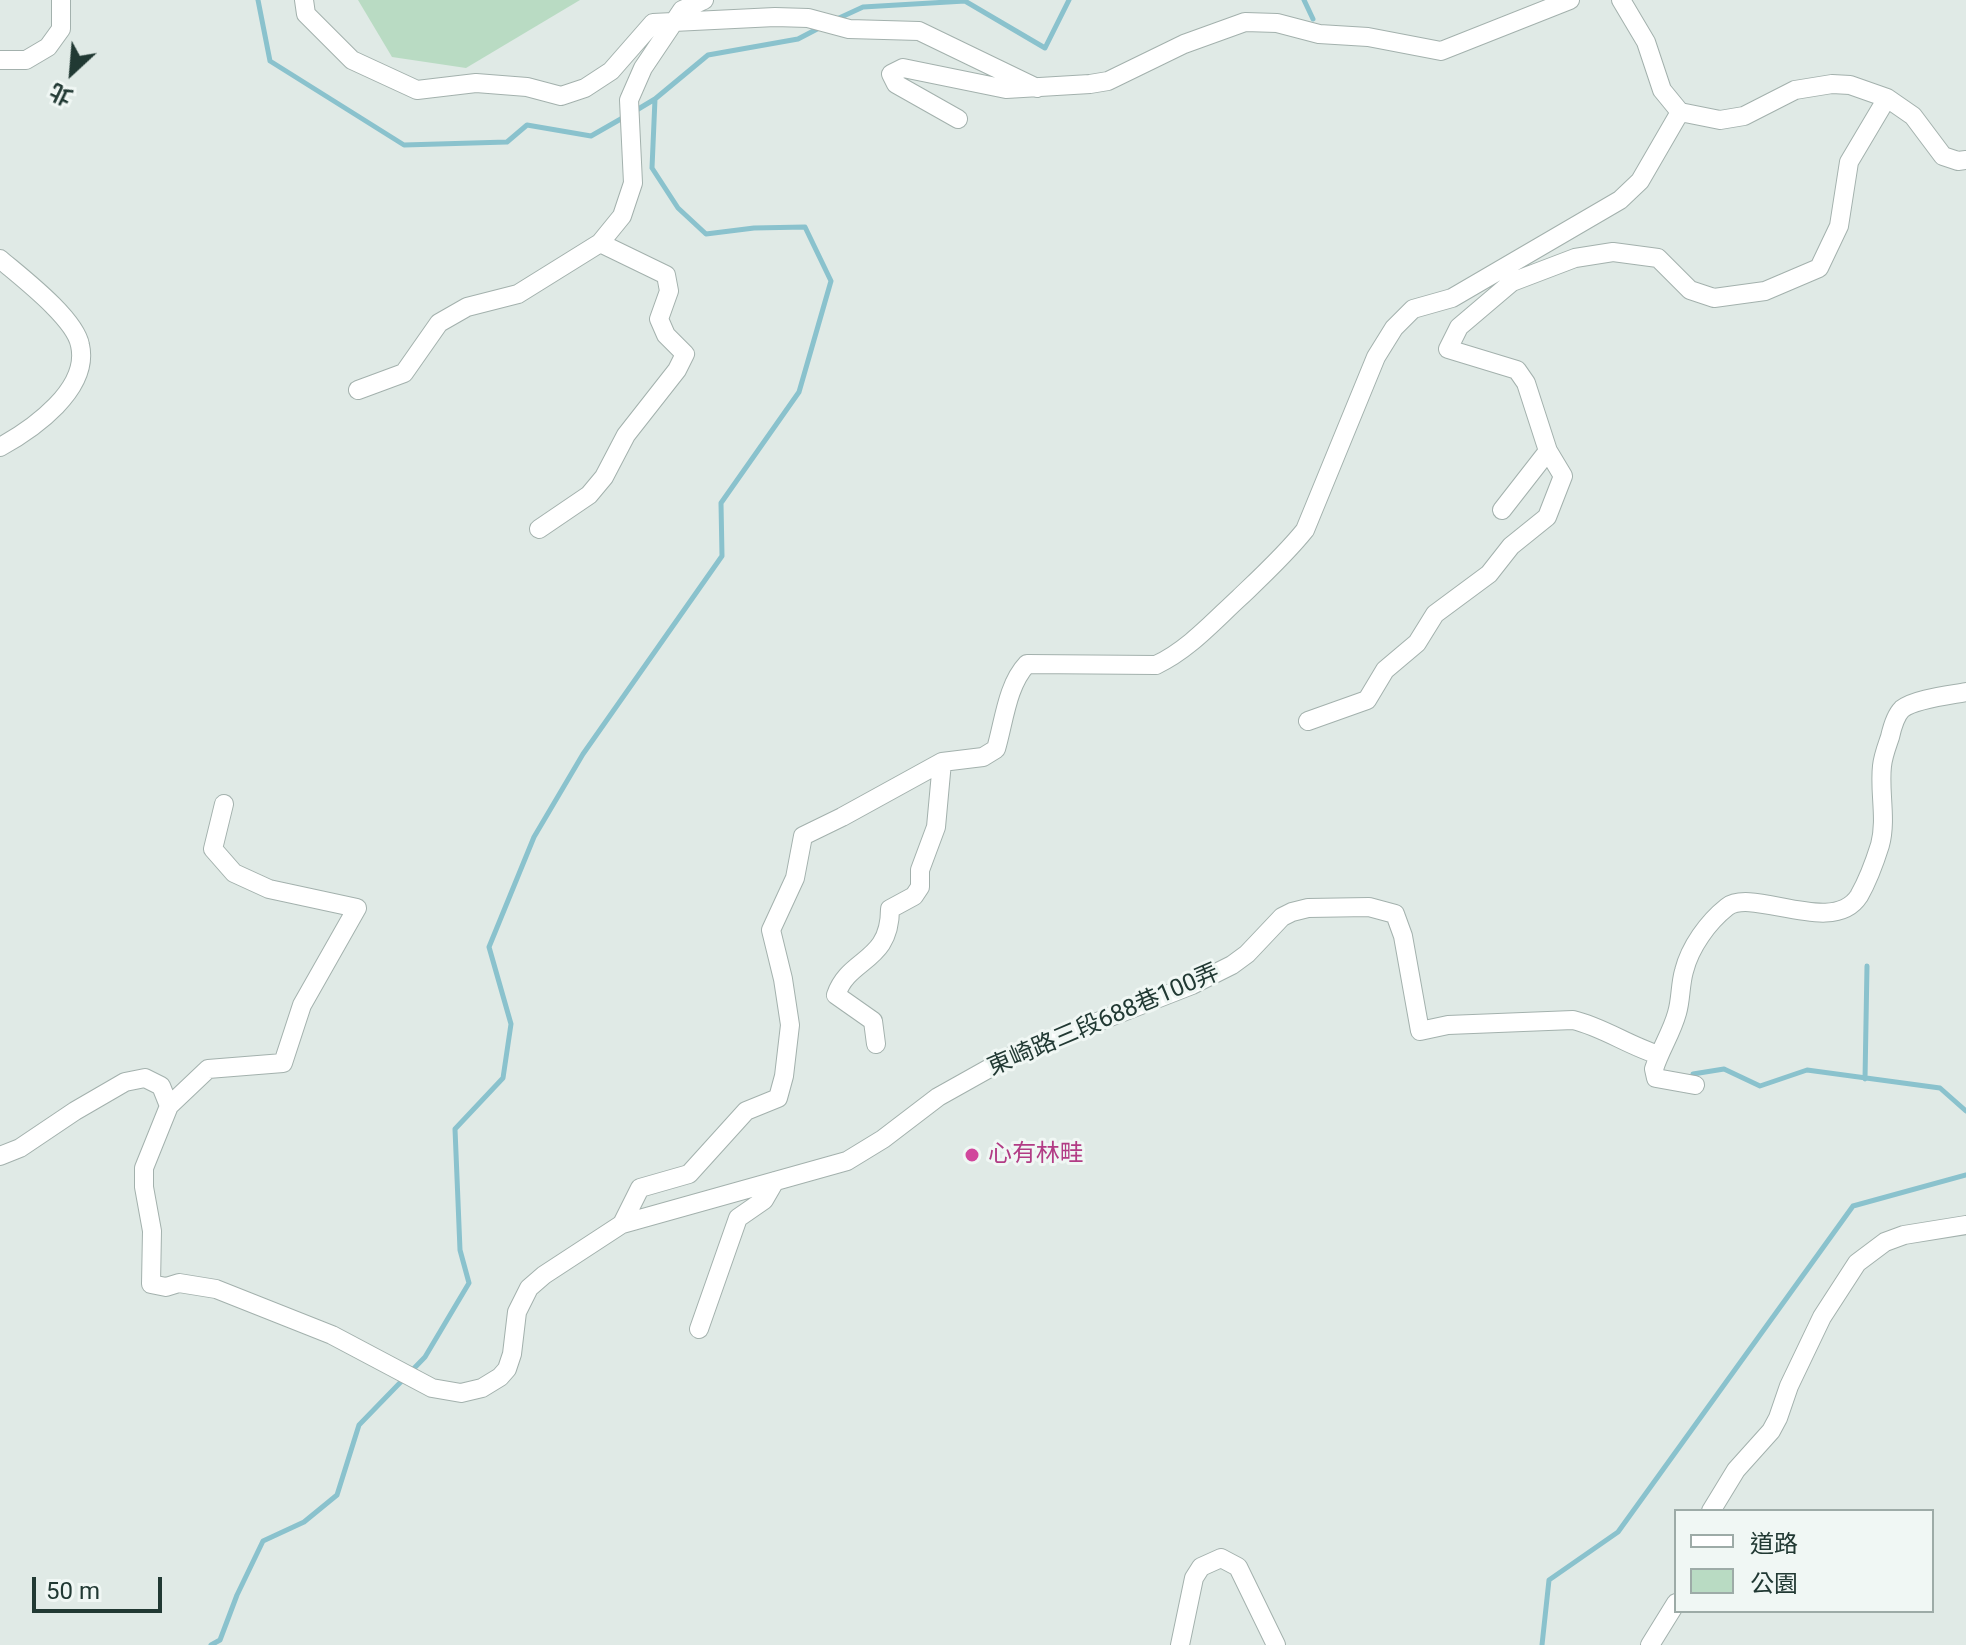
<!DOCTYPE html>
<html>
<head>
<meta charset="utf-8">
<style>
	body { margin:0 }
	#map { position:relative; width:1966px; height:1645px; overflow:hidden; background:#e0eae6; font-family:Roboto,"Noto Sans TC",sans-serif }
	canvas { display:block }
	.legend { position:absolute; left:1674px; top:1509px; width:260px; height:104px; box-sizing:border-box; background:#f0f7f4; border:2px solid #9daba7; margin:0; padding:10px 14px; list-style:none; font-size:24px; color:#213933 }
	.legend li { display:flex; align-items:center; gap:16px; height:40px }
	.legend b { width:40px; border:2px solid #9daba7 }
	.north { position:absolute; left:32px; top:32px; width:80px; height:80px; -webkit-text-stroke:6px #f0f7f4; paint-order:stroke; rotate:206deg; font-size:22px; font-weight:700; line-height:32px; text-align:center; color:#213933 }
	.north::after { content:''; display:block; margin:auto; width:28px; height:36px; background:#213933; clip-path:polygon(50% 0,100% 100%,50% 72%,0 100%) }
	.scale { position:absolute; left:32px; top:1577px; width:130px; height:36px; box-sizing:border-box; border:4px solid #213933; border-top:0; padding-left:10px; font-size:24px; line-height:28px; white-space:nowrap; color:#213933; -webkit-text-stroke:6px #f0f7f4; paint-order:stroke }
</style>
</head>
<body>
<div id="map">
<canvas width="1966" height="1645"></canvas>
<ul class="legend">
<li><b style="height:10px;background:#fff"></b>道路</li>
<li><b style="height:22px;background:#b9dbc3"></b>公園</li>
</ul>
<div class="north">北</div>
<div class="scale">50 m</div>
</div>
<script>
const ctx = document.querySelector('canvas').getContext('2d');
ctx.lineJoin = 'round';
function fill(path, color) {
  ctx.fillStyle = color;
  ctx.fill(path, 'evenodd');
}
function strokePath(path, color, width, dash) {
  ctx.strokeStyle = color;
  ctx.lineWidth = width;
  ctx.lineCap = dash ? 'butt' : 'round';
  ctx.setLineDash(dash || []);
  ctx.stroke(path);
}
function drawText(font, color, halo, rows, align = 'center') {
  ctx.font = font + ' Roboto,"Noto Sans TC",sans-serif';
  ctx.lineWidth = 6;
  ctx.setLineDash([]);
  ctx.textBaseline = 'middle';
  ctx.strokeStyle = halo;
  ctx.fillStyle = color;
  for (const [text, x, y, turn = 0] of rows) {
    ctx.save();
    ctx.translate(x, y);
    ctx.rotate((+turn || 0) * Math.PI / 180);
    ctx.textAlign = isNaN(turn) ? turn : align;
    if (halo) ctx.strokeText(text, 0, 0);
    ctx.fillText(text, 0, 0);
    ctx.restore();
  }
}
const green = new Path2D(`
	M358,0h222l-114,68 -74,-11z`);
const stream = new Path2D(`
	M258,0l12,61 134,84 103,-3 20,-17 64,11 35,-20
	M1304,0l9,19
	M837,19l26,-12 102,-6 80,47 24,-48
	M635,111l20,-12 53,-44 90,-16 23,-12
	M1693,1074l31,-5 36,17 47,-16 133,18 26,23
	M1865,1079l2,-113
	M211,1645l9,-5 17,-45 26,-54 41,-19 33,-27 22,-70 66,-68 44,-74 -9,-33 -5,-121 48,-51 8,-54 -22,-77 45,-110 49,-83 139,-198 -1,-53 78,-111 32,-111 -26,-54 -51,1 -48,6 -28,-26 -26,-40 3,-69
	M1542,1645l7,-65 69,-48 235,-326 113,-31`);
const minor = new Path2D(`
	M304,0l2,14 46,46 65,30 59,-7 51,4 34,9 24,-8 26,-17 42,-48 122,-6 33,1 41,11 70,2 118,57
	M1621,0l25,42 16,48 18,22 40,8 24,-4 51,-26 37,-6 18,1 37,13 26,18 30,40 15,5 8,-1
	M0,60h26l22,-13 13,-18v-29
	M958,119l-62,-35 -5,-10 12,-6 103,21 84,-5 18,-3 76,-37 61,-22 32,1 42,11 49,3 73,14 129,-51
	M0,259c21,18 75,59 80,86 10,44 -47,84 -80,102
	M358,390l46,-17 35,-50 28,-16 51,-13 82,-51 22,-27 11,-33 -4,-83 14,-32 39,-58 22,-10
	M1502,510l46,-59
	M539,529l50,-34 15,-18 22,-42 51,-65 8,-16 -19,-19 -7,-16 10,-28 -3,-16 -66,-32
	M1308,721l59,-21 18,-30 32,-27 18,-29 54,-40 22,-28 36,-29 16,-41 -15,-25 -22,-68 -9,-13 -69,-21 11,-22 53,-45 63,-24 38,-6 45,6 32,32 24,8 51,-7 54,-23 20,-42 10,-64 38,-64
	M224,804l-11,45 21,24 35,16 88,19 -55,97 -19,58 -75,6 -39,37 -25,62v19l8,44 -1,53 15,3 13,-4 37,6 116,46 100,53 29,5 21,-5 18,-11 7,-8 5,-15 5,-42 12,-24 15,-13 78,-51 225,-63 36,-22 55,-42 75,-42 179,-70 40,-20 15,-11 35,-37 10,-5 16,-4 61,-1 26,7 8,22 17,95 28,-6 125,-5c30,7 56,26 86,35
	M876,1044l-3,-23 -37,-26c13,-38 54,-32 54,-86l24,-13 6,-9v-17l16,-43 6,-65 41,-5 13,-8c8,-27 11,-64 31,-85l129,1c32,-15 57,-43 83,-67 23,-22 46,-43 66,-68l71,-173 18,-29 19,-19 39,-11 168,-98 20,-19 40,-69
	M1695,1085l-39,-7 -2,-9c6,-19 18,-37 23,-56 4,-13 3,-28 7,-42 6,-24 24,-49 43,-64 25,-20 106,30 132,-11 8,-14 16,-35 21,-51 7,-26 -1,-53 2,-79 1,-10 5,-20 8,-29 2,-9 5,-21 12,-28 12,-10 48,-14 64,-17
	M0,1156l20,-8 55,-37 50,-29 20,-4 16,8 8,20
	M622,1224l18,-36 49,-14 57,-63 32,-13 6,-22 6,-51 -7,-46 -12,-49 24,-52 8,-42 39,-19 100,-55
	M699,1329l39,-111 26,-18 11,-19
	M1711,1511l25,-41 35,-39 7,-13 11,-32 33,-69 35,-54 28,-21 19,-7 62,-10
	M1180,1645l14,-67 7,-11 20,-9 17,9 38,78
	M1650,1645l26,-42`);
const markers = [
	[972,1155,8,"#d1479c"]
];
const streetNames = [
	["東崎路三段688巷100弄",1104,1021,-23]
];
const hotelNames = [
	["心有林畦",988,1155]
];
fill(green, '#b9dbc3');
strokePath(stream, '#8ac2cd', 5);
strokePath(minor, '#a3b1ad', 20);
strokePath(minor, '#fff', 18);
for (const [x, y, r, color] of markers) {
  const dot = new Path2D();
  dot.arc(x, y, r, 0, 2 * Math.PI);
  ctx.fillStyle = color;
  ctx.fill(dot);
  strokePath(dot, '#f0f7f4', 3);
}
drawText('24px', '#213933', '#f0f7f4', streetNames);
drawText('24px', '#b23c85', '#f0f7f4', hotelNames, 'left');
</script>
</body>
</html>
